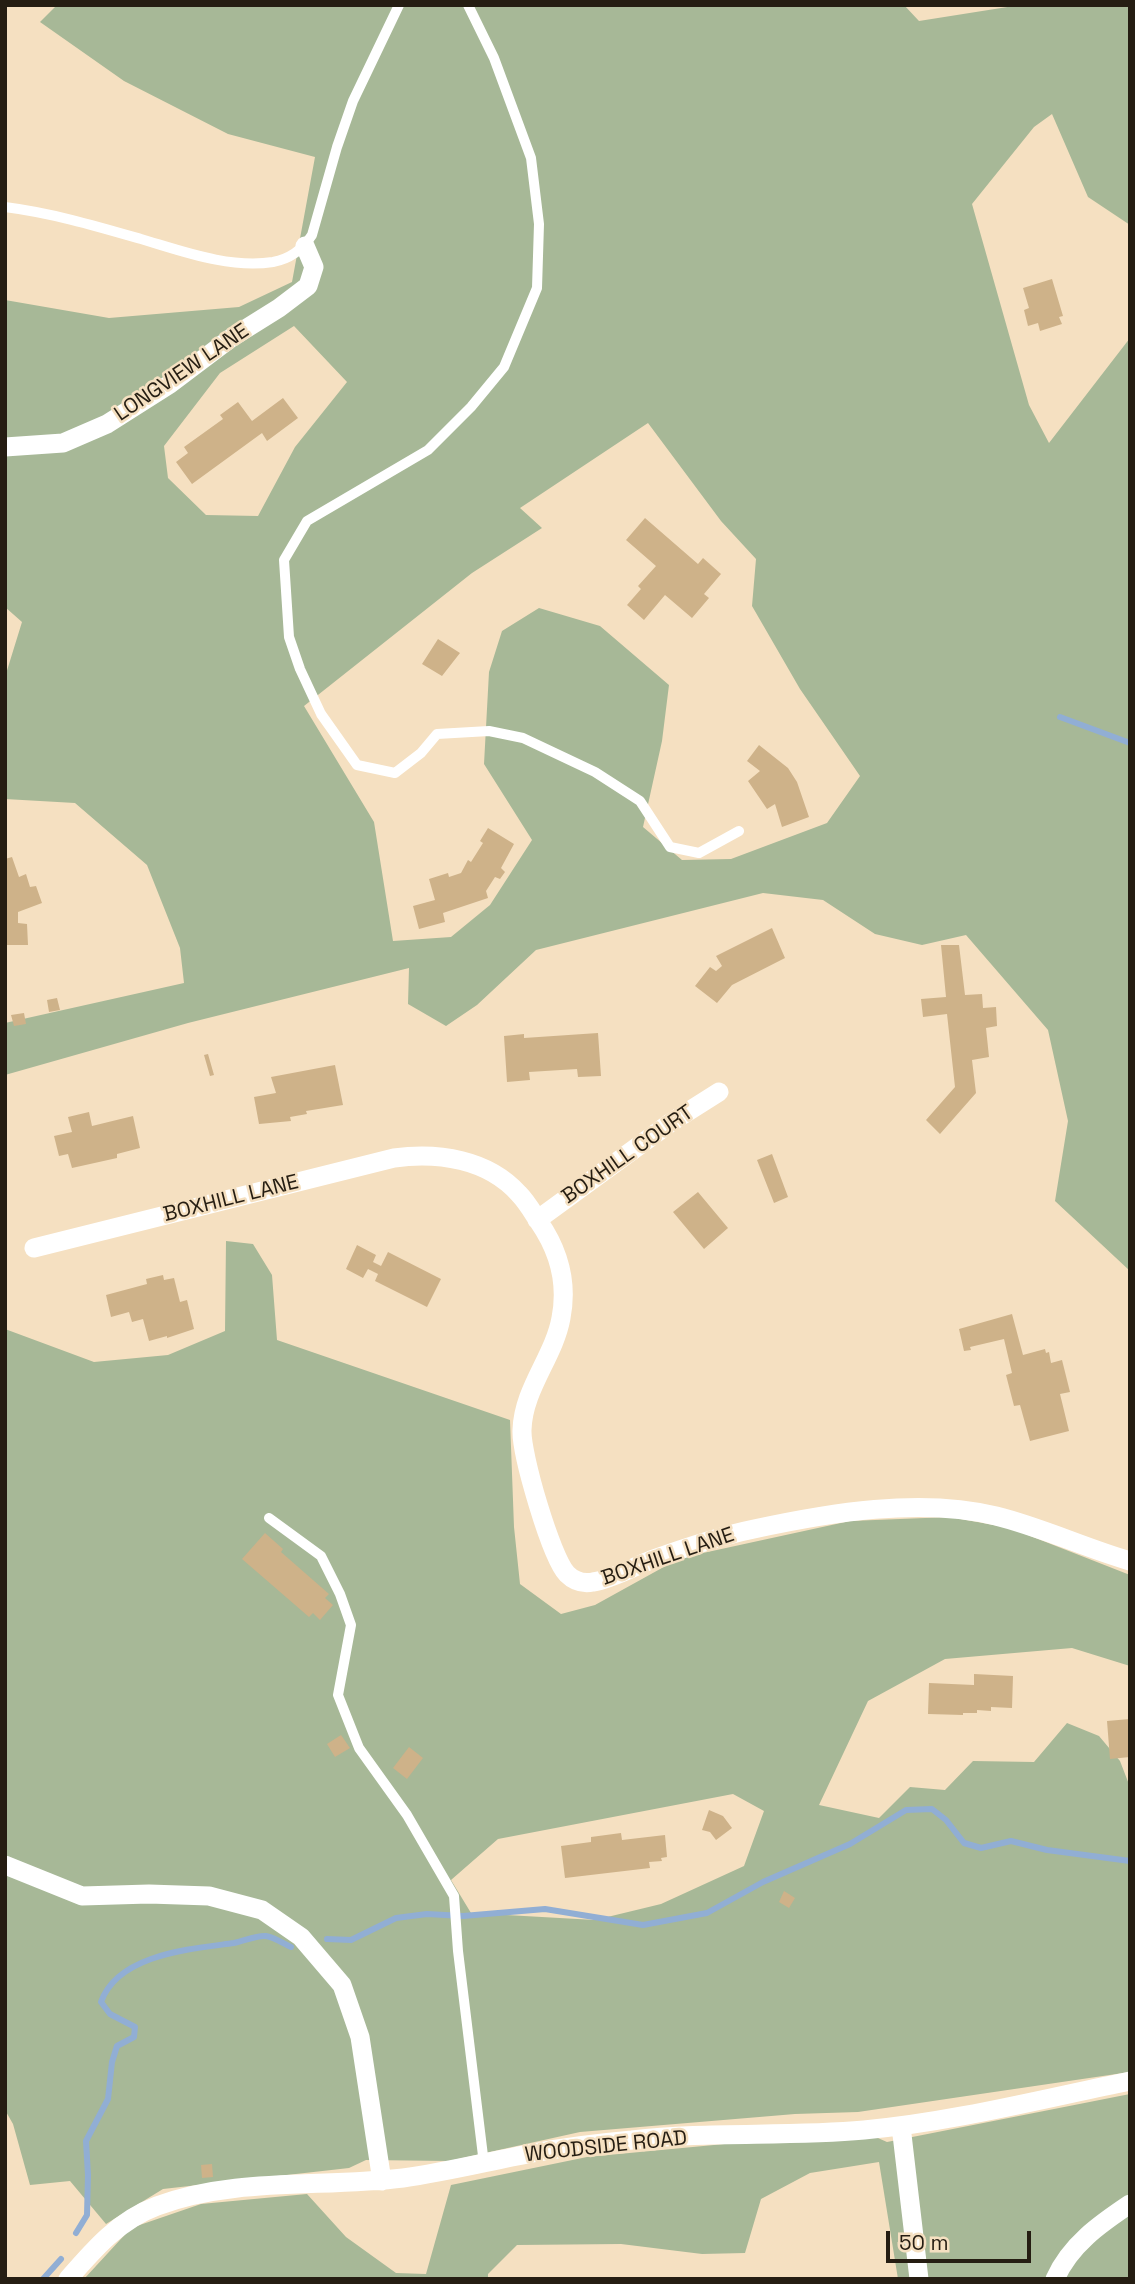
<!DOCTYPE html>
<html>
<head>
<meta charset="utf-8">
<style>
	body { margin:0 }
	#map { position:relative; width:1135px; height:2284px; overflow:hidden; background:#f5e0c1; font-family:"Space Grotesk",sans-serif }
	canvas { display:block }
	.frame { position:absolute; inset:0; border:7px solid #251d12; pointer-events:none }
	.scale { position:absolute; left:886px; top:2231px; width:145px; height:32px; box-sizing:border-box; border:4px solid #251d12; border-top:0; padding-left:9px; font-size:21px; line-height:24px; white-space:nowrap; color:#251d12; -webkit-text-stroke:5px #f5e0c1; paint-order:stroke }
</style>
</head>
<body>
<div id="map">
<canvas width="1135" height="2284"></canvas>
<div class="frame"></div>
<div class="scale">50 m</div>
</div>
<script>
const ctx = document.querySelector('canvas').getContext('2d');
ctx.lineJoin = 'round';
function fill(path, color) {
  ctx.fillStyle = color;
  ctx.fill(path, 'evenodd');
}
function strokePath(path, color, width, dash) {
  ctx.strokeStyle = color;
  ctx.lineWidth = width;
  ctx.lineCap = dash ? 'butt' : 'round';
  ctx.setLineDash(dash || []);
  ctx.stroke(path);
}
function drawText(font, color, halo, rows, align = 'center') {
  ctx.font = font + ' "Space Grotesk",sans-serif';
  ctx.lineWidth = 5;
  ctx.setLineDash([]);
  ctx.textBaseline = 'middle';
  ctx.strokeStyle = halo;
  ctx.fillStyle = color;
  for (const [text, x, y, turn = 0] of rows) {
    ctx.save();
    ctx.translate(x, y);
    ctx.rotate((+turn || 0) * Math.PI / 180);
    ctx.textAlign = isNaN(turn) ? turn : align;
    if (halo) ctx.strokeText(text, 0, 0);
    ctx.fillText(text, 0, 0);
    ctx.restore();
  }
}
const green = new Path2D(`
	M57,5h847l15,16 101,-16h110v220l-42,-28 -36,-83 -18,13 -62,77 57,201 20,38 81,-105v933l-75,-70 13,-80 -20,-91 -82,-95 -44,10 -47,-11 -52,-34 -60,-7 -227,57 -59,55 -31,21 -38,-22 1,-36 -221,55 -183,52v-52l179,-40 -4,-35 -33,-83 -72,-62 -70,-4v-122l17,-55 -17,-15v-307l104,18 130,-11 53,-25 23,-125 -87,-23 -104,-53 -84,-59zM294,326l53,56 -52,65 -37,69 -52,-1 -38,-37 -4,-32 56,-73zM648,423l73,98 35,38 -4,47 48,83 60,87 -33,47 -96,36 -49,1 -39,-33 19,-86 7,-56 -69,-59 -61,-18 -37,23 -13,41 -5,92 48,76 -42,65 -39,32 -58,4 -19,-119 -70,-116 168,-133 70,-45 -22,-20z
	M226,1241l27,3 19,31 5,65 233,80 4,107 6,57 41,30 34,-9 85,-47 170,-37 100,-4 60,11 120,47v91l-58,-18 -127,11 -77,42 -49,104 60,13 31,-31 35,3 28,-29 61,1 33,-39 32,13 21,25 10,26v285l-272,40 -63,2 -215,18 -131,29 -83,-1 -17,8 -186,21 -57,35 -36,-43 -40,4 -17,-61 -8,-14v-781l89,33 74,-7 57,-24zM733,1794l31,17 -20,55 -83,38 -66,16 -124,-7 -20,-33 47,-41z
	M1130,2094v185h-232l-19,-117 -69,11 -49,26 -16,54 -43,1 -81,-10 -104,1 -29,29v5h-404l47,-51 70,-24 106,-10 39,43 50,36 30,1 25,-89 136,-28 275,-26 25,11z`);
const stream = new Path2D(`
	M1060,717l70,26
	M327,1939l24,1 45,-22 31,-4 36,2 82,-7 98,16 64,-12 56,-31 87,-38 56,-34 26,-1 14,11 18,23 17,5 30,-7 36,9 83,11
	M76,2233l11,-18 1,-40 -2,-34 22,-42 4,-37 5,-16 17,-9 1,-10 -25,-13 -9,-12c17,-48 90,-53 133,-59 10,-2 23,-8 32,-7 8,1 18,8 25,11
	M43,2279l18,-20`);
const building = new Path2D(`
	M1052,279l11,37 -4,1 3,7 -22,7 -2,-8 -10,3 -4,-16 5,-2 -6,-20z
	M283,398l15,20 -31,23 -5,-8 -70,51 -16,-22 12,-9 -4,-6 39,-28 -3,-4 18,-13 14,19z
	M645,518l53,46 5,-6 18,16 -17,20 5,4 -17,20 -27,-23 -21,25 -17,-15 14,-16 -3,-3 18,-20 -30,-26z
	M438,639l22,14 -18,23 -20,-12z
	M759,745l29,23 9,14 12,35 -27,10 -7,-23 -8,5 -19,-28 12,-10 -13,-10z
	M488,828l26,16 -13,24 4,4 -5,7 -5,-2 -9,14 2,7 -45,15 2,9 -26,7 -6,-23 22,-6 -6,-21 19,-6 1,4 12,-4 7,-13 3,2 12,-19 -3,-2z
	M12,857l7,20 7,-3 4,13 6,-1 6,17 -24,9v11l9,1 1,21h-23v-86z
	M772,928l13,30 -53,27 -15,18 -22,-17 15,-19 6,4 6,-5 -6,-10z
	M941,945h18l6,50 17,-1 1,14 13,-1 1,19 -11,2 3,29 -17,3 4,33 -36,41 -14,-14 29,-33 -8,-73 -24,3 -2,-18 25,-2z
	M57,998l3,12 -11,2 -2,-12z
	M24,1013l2,11 -12,2 -3,-11z
	M598,1033l3,43 -23,1 -1,-8 -48,3 1,8 -23,2 -3,-46 20,-2v4z
	M208,1054l6,21 -4,1 -6,-21z
	M335,1065l8,40 -37,6 1,3 -17,3 1,4 -32,3 -5,-27 22,-4 -5,-16z
	M89,1112l3,14 41,-10 7,32 -23,6v4l-45,10 -4,-14 -9,2 -5,-20 18,-4 -4,-15z
	M772,1154l16,43 -14,6 -17,-43z
	M698,1192l30,36 -24,21 -31,-37z
	M357,1245l19,10 -3,7 8,4 7,-14 53,27 -14,28 -52,-26 3,-7 -10,-5 -5,9 -17,-9z
	M163,1275l1,5 10,-2 6,24 7,-2 7,29 -27,9v-2l-18,5 -6,-22 -11,3 -3,-10 -18,5 -5,-22 41,-11 -1,-5z
	M1012,1314l11,41 22,-6 1,4 3,-1 2,11 11,-3 8,32 -10,2 9,37 -39,10 -10,-36 -6,1 -8,-31 6,-2 -8,-34 -34,8 1,3 -7,1 -5,-22z
	M265,1533l18,16 -2,3 48,42 -4,4 8,7 -13,15 -7,-7 -4,4 -67,-58z
	M974,1674l39,2 -1,32 -21,-1v4l-14,-1v3h-14v2l-35,-1 1,-31 45,2z
	M1130,1719v38l-20,2 -3,-38z
	M341,1735l9,13 -15,9 -8,-13z
	M409,1747l14,11 -16,21 -14,-11z
	M709,1810l14,6 9,12 -16,12 -6,-8 -8,-2z
	M621,1833l1,7 43,-5 2,22 -6,1 1,3 -13,1 1,6 -85,10 -4,-32 30,-4v-5z
	M784,1891l11,7 -6,10 -10,-6z
	M212,2164l1,13 -11,1 -1,-13z`);
const lane = new Path2D(`
	M468,5l26,53 37,100 8,66 -2,64 -33,79 -33,40 -43,43 -121,71 -23,39 5,77 11,32 21,45 36,51 38,8 26,-20 16,-19 52,-3 34,7 72,34 45,29 30,46 29,6 40,-22
	M5,207c47,6 91,19 136,32 41,12 89,30 132,23 16,-3 30,-13 39,-27l25,-88 16,-46 46,-96
	M269,1518l52,38 19,38 11,31 -13,70 21,53 48,67 47,81 4,55 26,213`);
const street = new Path2D(`
	M5,447l58,-4 44,-19 63,-40 61,-46 48,-30 29,-22 6,-19 -9,-21
	M537,1220l133,-97 49,-31
	M34,1248l360,-90c44,-6 94,1 125,36 8,8 14,19 20,28 20,29 29,60 22,96 -7,39 -38,71 -39,112 -1,24 29,127 45,144 7,7 16,10 26,8 19,-3 40,-15 58,-22 33,-12 69,-24 103,-31 74,-16 167,-32 242,-13 45,11 89,32 134,45
	M5,1865l77,31 67,-2 60,2 53,14 39,27 41,48 18,52 22,144
	M901,2126l18,153
	M68,2279c26,-30 51,-59 89,-73 77,-29 165,-18 246,-28 44,-6 87,-17 130,-25 33,-6 66,-10 99,-13 76,-9 155,-3 232,-10 88,-8 178,-31 266,-49
	M1055,2279c15,-34 45,-55 75,-75`);
const streetNames = [
	["LONGVIEW LANE",182,373,-34],
	["BOXHILL COURT",628,1155,-35],
	["BOXHILL LANE",231,1199,-14],
	["BOXHILL LANE",668,1557,-19],
	["WOODSIDE ROAD",606,2147,-6]
];
fill(green, '#a7b897');
strokePath(stream, '#91aed4', 6);
fill(building, '#ceb289');
strokePath(lane, '#fff', 10);
strokePath(street, '#fff', 19);
drawText('21px', '#251d12', '#f5e0c1', streetNames);
</script>
</body>
</html>
